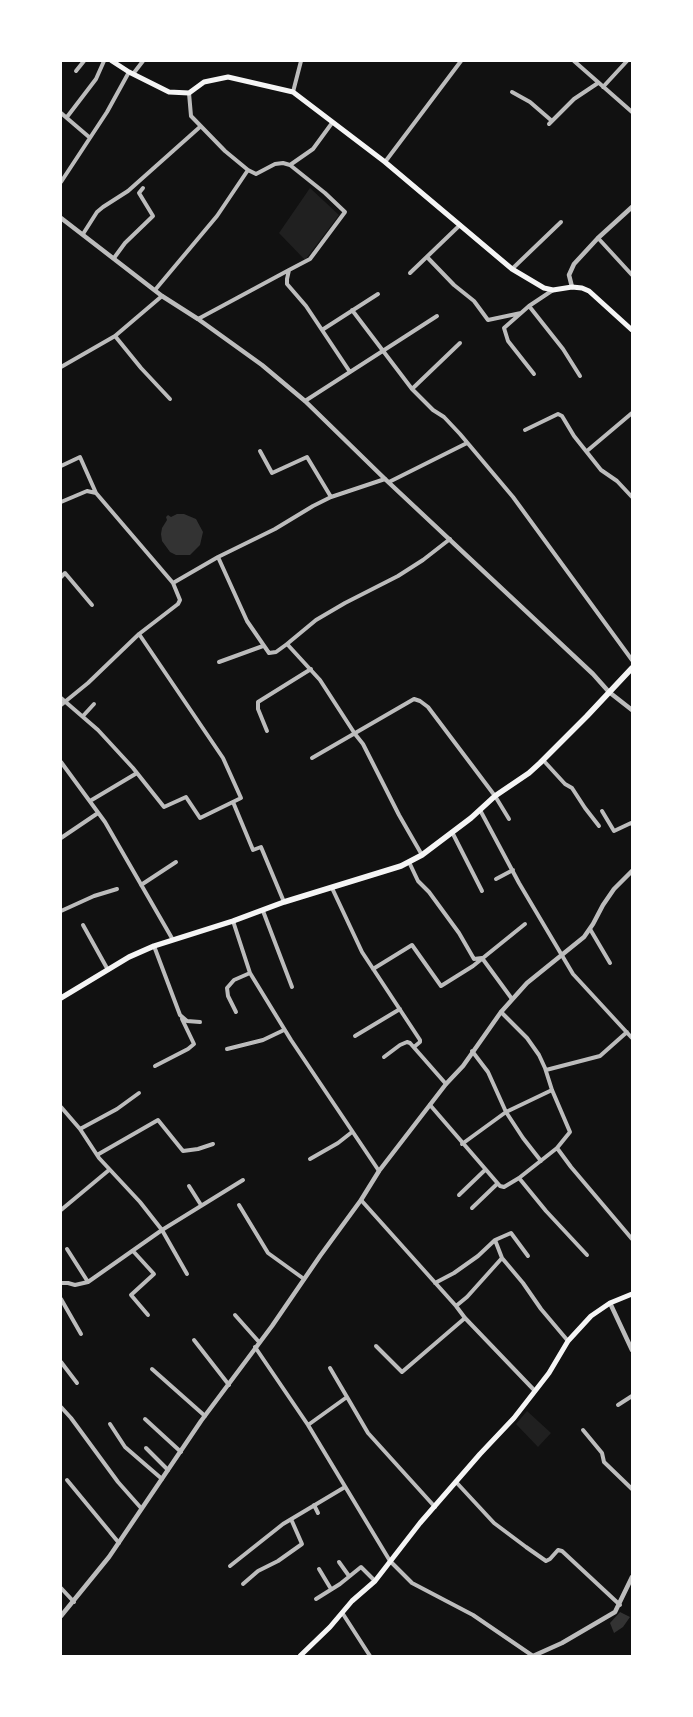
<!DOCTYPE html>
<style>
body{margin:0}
#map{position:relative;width:693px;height:1717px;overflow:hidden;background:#111;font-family:Inter,sans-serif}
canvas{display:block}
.frame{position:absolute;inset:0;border:62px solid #fff;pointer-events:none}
</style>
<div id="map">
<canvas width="693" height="1717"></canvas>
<div class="frame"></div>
</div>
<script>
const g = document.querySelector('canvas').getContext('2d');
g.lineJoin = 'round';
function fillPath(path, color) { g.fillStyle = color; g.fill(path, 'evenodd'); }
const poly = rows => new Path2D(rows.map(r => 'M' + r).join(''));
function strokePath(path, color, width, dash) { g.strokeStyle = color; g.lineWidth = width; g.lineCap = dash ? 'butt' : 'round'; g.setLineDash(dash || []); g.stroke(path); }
fillPath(poly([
 [310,188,339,215,305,260,279,233],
 [527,1411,551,1433,538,1447,516,1424]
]), '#202020');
fillPath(poly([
 [177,514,184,514,196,519,203,532,200,545,190,555,176,555,170,552,162,541,161,534,162,528,167,520,166,517,168,515,171,517],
 [620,1612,630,1617,623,1627,614,1633,610,1623]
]), '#333');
strokePath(poly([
 [574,61,632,112],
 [76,71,84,61],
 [133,74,143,61],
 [603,87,627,61],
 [293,92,301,61],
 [512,92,530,102,552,121],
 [189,93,191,116,225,151,248,170,256,174,275,164,283,163,290,165],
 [61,113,89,137],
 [67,117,96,79,104,61],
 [332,123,313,149,290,165,325,193,345,212,310,259,289,270,287,279,287,284,306,306,350,372],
 [549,124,574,99,598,83],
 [385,162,461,61],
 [61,182,107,112,129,72],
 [83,234,97,212,103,207,128,191,201,126],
 [598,238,632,275],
 [427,257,454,285,474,301,488,320,521,313],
 [114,258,125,243,153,216,139,193,143,188],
 [512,269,561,222],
 [410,273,460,225],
 [155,290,217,216,248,170],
 [529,306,563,349,580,376],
 [352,310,412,389,433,410,444,417,460,434,513,497,632,660],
 [198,319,289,270],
 [322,330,378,294],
 [115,336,141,368,170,399],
 [61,367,115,336,162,296],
 [534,374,508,341,504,328,529,306,553,290],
 [412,389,460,343],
 [305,401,437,316],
 [525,430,558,414,562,416,574,436,601,470,617,481,632,497],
 [260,451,272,473,307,457,331,497],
 [587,451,632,413],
 [61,466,80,457,96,493],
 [389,482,467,443],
 [61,502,87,491,96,493,173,583,218,557,275,529,313,506,331,497,385,479],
 [218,557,247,621,269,653,276,652,287,644,320,680,355,734,363,744,399,815,422,855],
 [61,577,65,573,92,605],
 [287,644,316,620,345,603,398,576,423,560,450,539],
 [219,662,263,646],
 [61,698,98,730,133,768,164,807,186,797,200,818,241,798,223,758,139,634],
 [61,705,88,683,139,634,178,604,180,600,173,583],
 [83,716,94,704],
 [267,731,258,709,258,702,311,669],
 [312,758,414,699,420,701,428,707,495,796,509,819],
 [543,760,565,784,572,788,585,808,599,826],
 [61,762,105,822,173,940],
 [90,801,137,773],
 [233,802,253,850,261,847,284,902],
 [480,810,519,883,573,974,632,1038],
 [602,811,614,831,631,823,632,824],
 [452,832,482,891],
 [61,838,98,813],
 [409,862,418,881,429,892,459,933,474,959,482,958,512,999],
 [496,879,513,870],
 [141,885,176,862],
 [332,888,362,952,420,1040,420,1042,414,1047],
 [61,911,94,896,117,889],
 [263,911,292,987],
 [233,921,250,973,291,1040,379,1171],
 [83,925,108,970],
 [590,929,610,963],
 [154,946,180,1015,187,1021,200,1022],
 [373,969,412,945,441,986,473,966,525,924],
 [236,1012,228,996,227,988,234,980,250,973],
 [355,1036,400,1009],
 [227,1049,263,1040,284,1030],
 [472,1051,488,1072,506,1112,523,1138,541,1161],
 [384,1057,400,1045,407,1042,410,1043,446,1084],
 [155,1066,188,1049,194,1044,182,1019],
 [546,1070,600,1056,627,1032],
 [430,1105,500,1186,504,1187,519,1178,557,1148,570,1132,552,1090,545,1068,539,1055,527,1038,501,1012],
 [61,1107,80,1129,99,1158,140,1202,162,1230,88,1282,75,1285,68,1283,61,1283],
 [80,1129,117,1109,139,1093],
 [462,1144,506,1112,552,1090],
 [557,1148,571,1167,632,1239],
 [97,1155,158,1120,183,1151,198,1149,213,1144],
 [310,1159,338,1143,352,1132],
 [519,1178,546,1211,587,1255],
 [189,1186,201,1205],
 [459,1195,485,1170],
 [361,1200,456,1306,465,1318,535,1391],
 [239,1205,268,1253,304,1279],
 [472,1208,497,1184],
 [61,1210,109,1170],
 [495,1240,502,1258],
 [67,1249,88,1282],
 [133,1251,154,1274,131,1295,148,1315],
 [187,1274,162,1230,243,1180],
 [435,1283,454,1273,478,1256,495,1240,511,1233,528,1256],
 [61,1299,81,1334],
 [456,1306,467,1297,502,1258,523,1283,541,1309,568,1341],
 [235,1315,259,1342],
 [194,1340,229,1385],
 [376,1346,402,1372,465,1318],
 [255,1347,308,1425,390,1561,412,1583,473,1615,533,1656],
 [61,1362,77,1383],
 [330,1368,347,1397],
 [152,1369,205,1416],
 [618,1405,632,1396],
 [61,1407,71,1418,118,1482,141,1508],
 [145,1419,181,1452],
 [110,1424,125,1447,162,1479],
 [308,1425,347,1397,368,1433,435,1507],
 [583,1430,602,1453,604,1462,632,1489],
 [146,1448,168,1470],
 [67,1480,119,1543],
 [456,1482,494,1523,526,1547,546,1561,550,1559,558,1550,562,1551,620,1605],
 [314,1505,318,1513],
 [339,1562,349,1576],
 [230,1566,283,1524,345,1487],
 [319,1569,331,1589],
 [243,1584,258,1571,278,1561,302,1544,291,1519],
 [61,1588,74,1602],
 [316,1599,340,1584,361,1567,375,1581],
 [343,1614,370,1656]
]), '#bcbcbc', 4);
strokePath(poly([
 [61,218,162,296,198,319,262,365,305,401,385,479,593,674,609,692,632,710],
 [572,287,569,275,574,264,598,238,632,207],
 [610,1303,632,1350],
 [61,1616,109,1557,201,1421,272,1326,320,1256,361,1200,379,1171,446,1084,463,1066,501,1012,527,983,584,937,593,924,603,905,614,889,632,871],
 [533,1656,562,1643,615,1612,632,1577]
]), '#bcbcbc', 4.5);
strokePath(poly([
 [112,61,129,72,169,92,189,93,204,82,228,77,293,92,385,162,512,269,544,288,553,290,572,287,582,288,589,291,632,330],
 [300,1656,330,1627,352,1601,375,1581,420,1523,480,1454,514,1418,549,1373,568,1341,591,1316,610,1303,632,1294]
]), '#f5f5f5', 5);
strokePath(poly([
 [61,998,129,957,154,946,233,921,284,902,401,866,422,855,471,818,495,796,529,773,540,763,587,716,632,668]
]), '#f5f5f5', 5.5);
</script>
